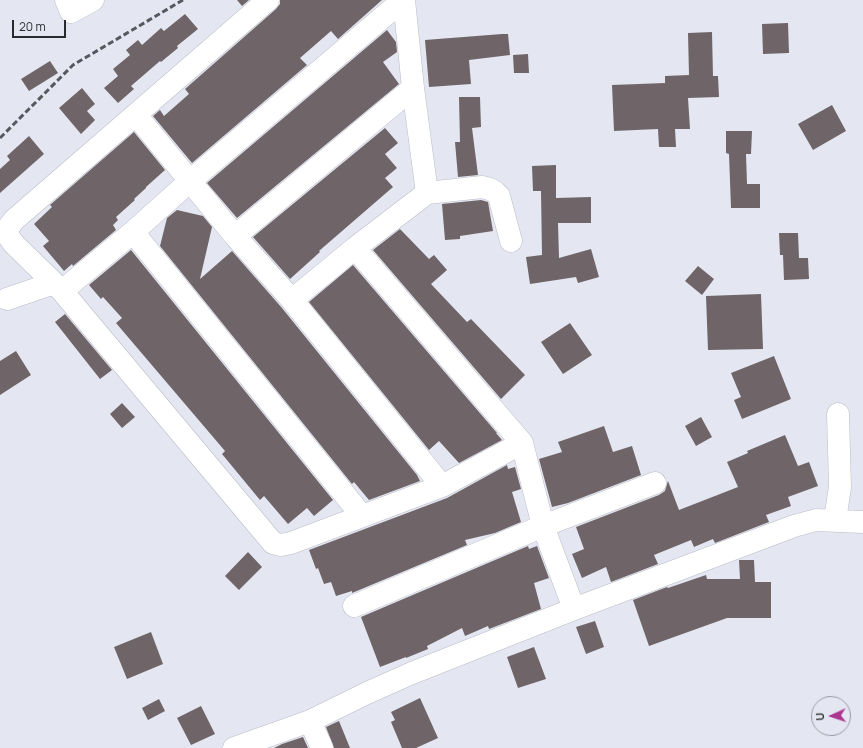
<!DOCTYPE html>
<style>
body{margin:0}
#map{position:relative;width:863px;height:748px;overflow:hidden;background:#e4e7f1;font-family:Manrope,sans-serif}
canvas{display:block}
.north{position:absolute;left:811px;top:696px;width:40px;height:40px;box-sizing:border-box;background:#e4e7f1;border:1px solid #999ba3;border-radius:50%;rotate:267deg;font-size:11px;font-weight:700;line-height:16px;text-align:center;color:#292a2e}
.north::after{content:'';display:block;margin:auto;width:14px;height:18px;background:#ac3790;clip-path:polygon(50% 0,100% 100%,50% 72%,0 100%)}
.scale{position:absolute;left:12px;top:20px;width:54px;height:18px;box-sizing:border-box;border:2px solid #292a2e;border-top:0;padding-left:5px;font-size:12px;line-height:14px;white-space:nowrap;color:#292a2e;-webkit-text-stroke:3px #e4e7f1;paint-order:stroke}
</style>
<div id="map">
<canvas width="863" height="748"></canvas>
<div class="north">U</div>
<div class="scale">20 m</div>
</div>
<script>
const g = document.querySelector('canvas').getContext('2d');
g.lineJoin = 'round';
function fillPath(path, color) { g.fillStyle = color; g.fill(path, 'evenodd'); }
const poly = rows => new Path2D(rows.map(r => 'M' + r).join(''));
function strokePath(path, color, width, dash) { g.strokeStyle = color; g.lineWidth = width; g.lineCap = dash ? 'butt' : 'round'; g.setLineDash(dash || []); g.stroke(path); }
fillPath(poly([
 [237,0,249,0,242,6],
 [280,0,382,0,338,39,331,31,300,58,307,65,192,163,153,116,160,110,164,116,189,94,185,89,276,9,280,4],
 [185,14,198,29,177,46,178,48,161,62,160,61,131,86,134,89,118,103,104,88,118,76,113,69,130,55,126,50,138,40,142,45,161,28,164,31],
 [788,23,789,53,763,54,762,24],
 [387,30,396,42,397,52,383,62,399,84,237,218,207,183],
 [712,32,713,76,718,76,719,97,688,98,690,129,675,129,676,147,659,147,658,129,614,131,612,85,665,83,665,76,689,75,688,33],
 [502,34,508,34,510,55,469,60,471,84,429,87,425,40],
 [528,54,529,73,514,73,513,55],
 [50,61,58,73,29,91,21,79],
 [82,88,95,104,87,111,95,120,81,134,59,108],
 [459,97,480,97,481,127,472,128,478,175,458,177,455,142,460,142],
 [832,105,846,131,813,150,798,124],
 [385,128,398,143,385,154,397,168,385,178,393,187,319,251,320,252,290,279,253,237],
 [726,131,752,131,751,154,746,154,747,184,760,184,760,208,731,208,729,154,726,153],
 [134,132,165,170,146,187,146,188,134,199,135,200,116,217,118,220,113,225,116,230,73,266,72,264,64,271,43,246,49,241,34,224,52,207,50,205],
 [29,136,44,154,0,193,0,169,10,160,7,156],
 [556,165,556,198,591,197,591,223,558,223,559,258,591,249,599,277,578,283,576,277,530,284,526,257,542,255,541,191,533,191,532,166],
 [481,200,488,202,493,231,460,236,460,239,445,240,442,204],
 [177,210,203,216,212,227,200,279,232,251,282,308,417,475,420,481,369,500,354,482,352,484,160,246,167,218],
 [400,229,429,259,434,255,447,270,431,284,467,322,471,319,525,375,501,399,373,250],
 [779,233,798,233,799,258,808,258,809,279,784,280,783,255,780,255],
 [131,250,333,500,314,516,307,508,288,524,264,496,260,500,222,454,225,451,116,323,122,318,103,297,101,299,89,285],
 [353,265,497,433,496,433,502,440,459,463,439,441,429,450,309,302],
 [698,266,714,279,702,295,685,281],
 [761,294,763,349,708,350,706,296],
 [65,314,112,370,100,379,55,322],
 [570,323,592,355,563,374,541,342],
 [16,351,31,375,0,395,0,361],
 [774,356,791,399,742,419,734,400,741,397,731,373],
 [122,403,135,417,122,428,110,414],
 [701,417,712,437,696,446,685,426],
 [604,426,613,452,632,446,641,475,568,503,552,507,539,459,562,452,558,442],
 [785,435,798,466,809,462,818,486,788,497,791,506,766,515,769,522,715,543,713,539,694,547,691,540,654,555,658,564,611,582,606,567,582,578,572,554,584,549,576,527,659,495,665,491,668,481,679,510,738,487,727,462,748,453,747,451],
 [507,465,508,469,515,467,521,489,512,492,521,522,495,533,465,540,467,545,352,593,352,591,336,596,331,582,324,584,318,568,316,569,309,550,447,498],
 [528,546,529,549,537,546,549,578,534,583,541,609,489,629,488,626,465,636,462,628,427,646,428,649,406,658,406,657,380,667,361,617],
 [248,552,262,567,239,590,225,576],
 [739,560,754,560,755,582,771,582,771,618,727,618,649,646,633,600,667,587,668,588,706,575,707,579,740,579],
 [595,621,604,647,586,654,576,627],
 [151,632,163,664,127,679,114,647],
 [534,647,546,679,518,688,507,657],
 [420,698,438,738,416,748,402,748,391,722,395,720,391,712],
 [159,699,165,711,148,720,142,708],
 [201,706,215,734,191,745,177,718],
 [339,721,350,748,334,748,326,727],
 [303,737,308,748,274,748,282,744]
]), '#6f6467');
const minor = poly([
 [66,0,71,12,93,0],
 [268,0,14,220,8,228,7,232,9,237,13,243,62,291,273,543,281,545,291,543,442,486,522,443],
 [404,0,413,88,427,193],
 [136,115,235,236,292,300,442,486],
 [133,232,362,516],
 [235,236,413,88],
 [355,248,522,443,543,526,574,609],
 [62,291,133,232,190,181,403,0],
 [7,299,51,284,55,285],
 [292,300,355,248,427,193,482,187,490,189,495,192,499,196,511,241],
 [835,520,840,487,838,414],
 [354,606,543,526,655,483],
 [310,721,322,748],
 [234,748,310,721,367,693,412,673,574,609,794,526,816,520,863,522]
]);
strokePath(minor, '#b9bcc6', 23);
strokePath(minor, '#fff', 22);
strokePath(poly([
 [0,138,73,65,183,0]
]), '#57585e', 3, [6, 3]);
</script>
